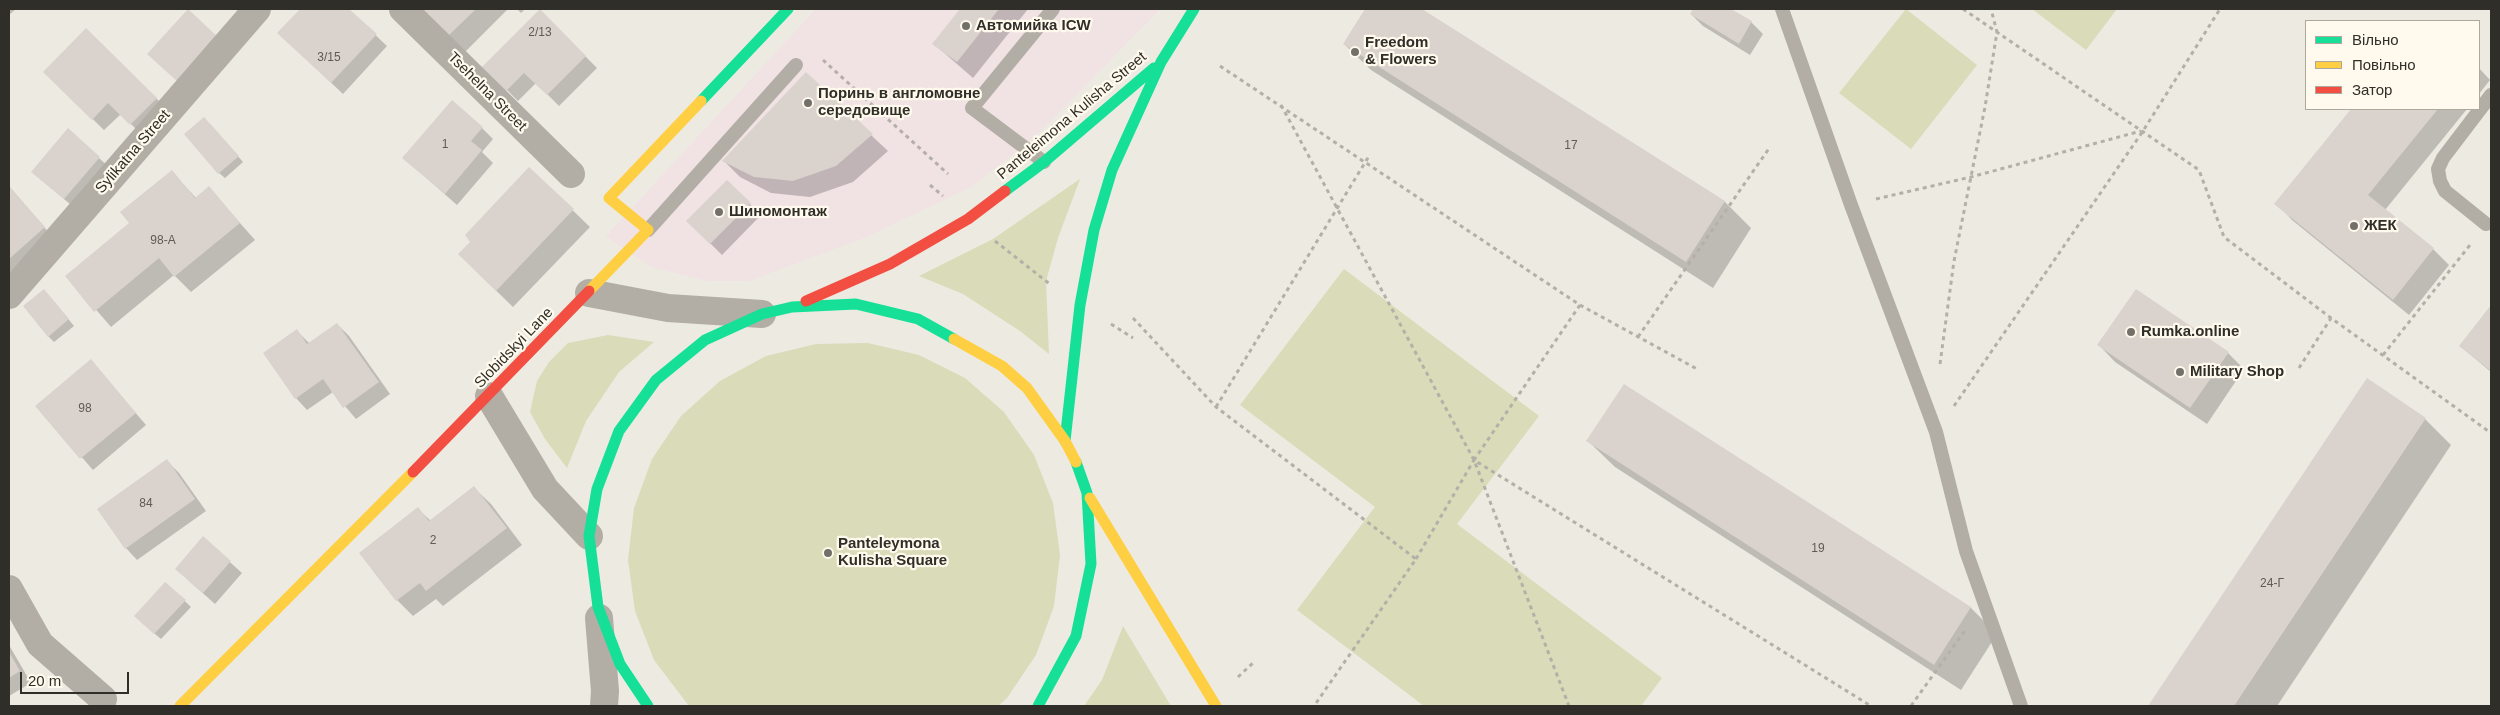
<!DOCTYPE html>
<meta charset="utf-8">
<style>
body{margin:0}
#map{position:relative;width:2500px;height:715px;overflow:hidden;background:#edeae2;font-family:Arial,sans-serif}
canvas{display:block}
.frame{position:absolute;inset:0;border:10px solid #302e28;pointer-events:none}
.legend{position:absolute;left:2305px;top:20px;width:175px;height:90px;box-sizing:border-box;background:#fffaed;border:1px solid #aca89e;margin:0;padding:6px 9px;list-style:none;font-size:15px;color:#302e28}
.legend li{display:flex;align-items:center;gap:10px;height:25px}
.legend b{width:25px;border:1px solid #aca89e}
.scale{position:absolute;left:20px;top:672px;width:109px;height:22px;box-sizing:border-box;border:2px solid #302e28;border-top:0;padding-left:6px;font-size:15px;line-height:18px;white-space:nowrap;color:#302e28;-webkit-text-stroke:4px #fffaed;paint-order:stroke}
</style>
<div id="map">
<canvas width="2500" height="715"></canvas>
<div class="frame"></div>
<ul class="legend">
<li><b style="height:6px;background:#16e098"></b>Вільно</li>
<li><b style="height:6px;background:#ffcf43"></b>Повільно</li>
<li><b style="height:6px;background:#f24e42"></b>Затор</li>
</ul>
<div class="scale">20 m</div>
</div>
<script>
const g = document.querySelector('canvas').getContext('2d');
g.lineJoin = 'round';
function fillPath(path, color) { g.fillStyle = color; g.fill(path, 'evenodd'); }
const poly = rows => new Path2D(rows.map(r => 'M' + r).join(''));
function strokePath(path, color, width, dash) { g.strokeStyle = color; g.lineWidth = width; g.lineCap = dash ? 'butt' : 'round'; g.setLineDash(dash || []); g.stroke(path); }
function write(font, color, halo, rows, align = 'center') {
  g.font = font + ' Arial,sans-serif'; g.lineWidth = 4.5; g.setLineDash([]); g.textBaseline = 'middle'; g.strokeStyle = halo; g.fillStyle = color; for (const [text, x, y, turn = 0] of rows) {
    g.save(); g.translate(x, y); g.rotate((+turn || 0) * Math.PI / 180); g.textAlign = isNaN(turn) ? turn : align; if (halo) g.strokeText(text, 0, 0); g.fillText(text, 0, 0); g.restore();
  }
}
fillPath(poly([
 [816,9,1160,9,1040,132,973,186,864,238,749,281,707,281,651,267,606,236]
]), '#f1e2e4');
fillPath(poly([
 [1906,9,1977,65,1911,149,1839,93],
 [2032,9,2117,9,2086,50],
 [1080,179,1058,238,1046,281,1049,354,1020,331,963,294,919,276,993,239],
 [1344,269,1539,416,1457,524,1662,678,1641,706,1424,706,1297,610,1375,507,1240,405],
 [608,335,654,342,619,372,586,421,567,468,545,439,530,412,537,381,549,362,568,343],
 [868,343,919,355,965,378,1004,412,1034,455,1053,503,1060,555,1054,606,1036,655,1007,698,998,706,689,706,654,660,635,611,628,560,634,508,652,459,681,416,720,381,766,356,816,344],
 [1123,626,1171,706,1084,706,1102,680]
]), '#dadbb8');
fillPath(poly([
 [9,9,16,9,9,15],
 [301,9,348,9,387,46,343,94,279,33],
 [420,9,508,9,464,53],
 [517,9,525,9,521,13],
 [961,9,1028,9,973,78,934,44],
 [1367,9,1420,9,1725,202,1751,228,1713,288,1371,70,1344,44],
 [1695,9,1729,9,1751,22,1763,34,1750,55,1703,26,1691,14],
 [540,11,597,68,559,106,536,83,518,101,484,67],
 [86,29,168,110,143,136,121,114,104,130,44,72],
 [2479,68,2490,80,2479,94],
 [806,74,888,151,853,182,810,197,771,193,740,177,724,161],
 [2353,109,2467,109,2385,210,2433,249,2449,265,2409,315,2292,220,2276,203],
 [210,124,243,162,225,178,219,173],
 [482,128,493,139,482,152,493,163,457,205,404,158],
 [99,158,111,169,77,210,32,172],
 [529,168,590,227,513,307,476,271,471,242],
 [172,172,196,198,209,188,255,240,191,292,174,275,111,327,67,276,131,224],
 [727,181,761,215,722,255,688,221],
 [9,186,55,240,9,280],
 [50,297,74,326,54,342,48,336],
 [2491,307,2491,372,2460,346],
 [337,324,349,336,390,394,356,419,333,392,307,410,296,398,297,331,310,344],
 [2099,345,2228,353,2244,369,2207,424,2115,362],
 [91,361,146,425,93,470,37,406],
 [2367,380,2425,419,2451,445,2277,706,2149,706],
 [1624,385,1971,608,1997,634,1961,690,1615,467,1588,441],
 [167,461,179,473,206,511,137,560,126,548],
 [474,488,491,504,522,545,443,606,436,599,413,616,397,600,418,509,431,521],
 [203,538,242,573,215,604,188,580],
 [166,583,191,607,161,639,141,622],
 [9,645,31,683,9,696]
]), '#0003');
fillPath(poly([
 [188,9,220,39,179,83,147,54],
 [300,9,349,9,377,34,331,83,277,33],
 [418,9,476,9,447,37],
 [540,9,586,56,547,95,524,73,506,91,482,67],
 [960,9,999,9,957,62,932,44],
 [1365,9,1422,9,1725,201,1686,262,1343,44],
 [1693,9,1731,9,1752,21,1739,44,1690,14],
 [86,28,157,98,130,125,108,103,92,120,43,72],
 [806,72,873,134,836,166,793,181,754,177,722,161],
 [452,100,483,127,471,141,482,150,445,194,402,158],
 [2351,109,2438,109,2368,195,2434,248,2393,300,2274,204],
 [204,117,239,156,218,174,184,134],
 [68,128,100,157,64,199,31,172],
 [529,167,574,209,496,291,458,254,470,242,465,235],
 [172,170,195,198,209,186,240,223,174,277,159,258,94,312,65,276,129,223,120,212],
 [727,180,751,203,710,244,686,221],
 [9,186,45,227,9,259],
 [44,289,69,319,48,337,23,306],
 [2136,289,2229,352,2190,408,2097,345],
 [2491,305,2491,371,2459,346],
 [337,323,379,382,343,408,323,379,295,399,263,353,297,329,307,344],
 [91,359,136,413,80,459,35,406],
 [2367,378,2426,418,2234,706,2148,706],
 [1624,384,1971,607,1934,665,1586,441],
 [167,459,195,499,125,549,97,509],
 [474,486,507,528,426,591,420,583,396,601,359,553,418,507,429,521],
 [203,536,231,561,203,593,175,569],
 [165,582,186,600,154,634,134,616],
 [9,652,20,671,9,678]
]), '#dad2cc');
strokePath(poly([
 [1963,9,2199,170,2224,237,2331,318,2491,433],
 [823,60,948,174],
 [1220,66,1580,305,1697,369],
 [1281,105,1474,460,1569,706],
 [930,185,943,196],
 [1876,199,1971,177,2141,131],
 [995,241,1051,285],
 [1580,305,1474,460,1871,706],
 [1133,318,1216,407,1416,559,1314,706],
 [1111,324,1133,338],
 [1638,337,1770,147],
 [2383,355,2470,245],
 [1940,364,1954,261,1985,107,1997,32,1991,9],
 [2299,368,2331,318],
 [1954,406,2143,131,2220,9],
 [1216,407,1369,156],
 [1416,559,1474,460],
 [1238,677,1255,661],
 [1911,706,1966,629]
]), '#b4b0a7', 3, [4, 4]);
strokePath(poly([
 [1782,9,1851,205,1936,432,1966,551,2021,706],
 [1044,162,972,108,1053,9],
 [2486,224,2445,191,2440,181,2438,169,2443,158,2491,95],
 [648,230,796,65]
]), '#b3aea5', 14);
strokePath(poly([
 [403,9,571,174],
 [589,293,668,308,762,314],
 [9,295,257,9],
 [489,396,545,489,589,536],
 [9,589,40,644,103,699],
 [599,618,605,691,604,706]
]), '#b3aea5', 28);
strokePath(poly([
 [701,101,788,9],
 [1005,191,1044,162,1154,68],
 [1065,441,1080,305,1094,230,1112,170,1161,62,1194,9],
 [648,706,620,664,598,607,589,536,597,489,619,431,656,380,705,340,762,314,792,307,856,304,918,319,954,339],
 [1038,706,1076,636,1091,564,1087,493,1076,462]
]), '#16e098', 11);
strokePath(poly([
 [589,291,648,230,609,198,701,101],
 [954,339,1002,366,1027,388,1065,441,1076,462],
 [1090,498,1216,706],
 [180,706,413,472]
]), '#ffcf43', 11);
strokePath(poly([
 [806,301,890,264,968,219,1005,191],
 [413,472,589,291]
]), '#f24e42', 11);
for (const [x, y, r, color] of [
 [966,26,5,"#727069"],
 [1355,52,5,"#727069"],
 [808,103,5,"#727069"],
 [719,212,5,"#727069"],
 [2354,226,5,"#727069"],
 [2131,332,5,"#727069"],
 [2180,372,5,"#727069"],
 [828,553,5,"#727069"]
]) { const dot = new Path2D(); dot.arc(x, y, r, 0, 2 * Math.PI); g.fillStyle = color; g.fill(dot); strokePath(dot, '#fffaed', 2); }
write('12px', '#5e5a54', null, [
 ["2/13",540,33],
 ["3/15",329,58],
 ["1",445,145],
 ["17",1571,146],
 ["98-А",163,241],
 ["98",85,409],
 ["84",146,504],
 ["2",433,541],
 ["19",1818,549],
 ["24-Г",2272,584]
]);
write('bold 15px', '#302e28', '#fffaed', [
 ["Автомийка ICW",976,26],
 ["Freedom",1365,43],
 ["& Flowers",1365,60],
 ["Поринь в англомовне",818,94],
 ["середовище",818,111],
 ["Шиномонтаж",729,212],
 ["ЖЕК",2364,226],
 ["Rumka.online",2141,332],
 ["Military Shop",2190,372],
 ["Panteleymona",838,544],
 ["Kulisha Square",838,561]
], 'left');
write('15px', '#302e28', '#fffaed', [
 ["Tsehelna Street",487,92,45],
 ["Panteleimona Kulisha Street",1072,116,-40],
 ["Sylikatna Street",133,152,-49],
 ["Slobidskyi Lane",514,348,-46]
]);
</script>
